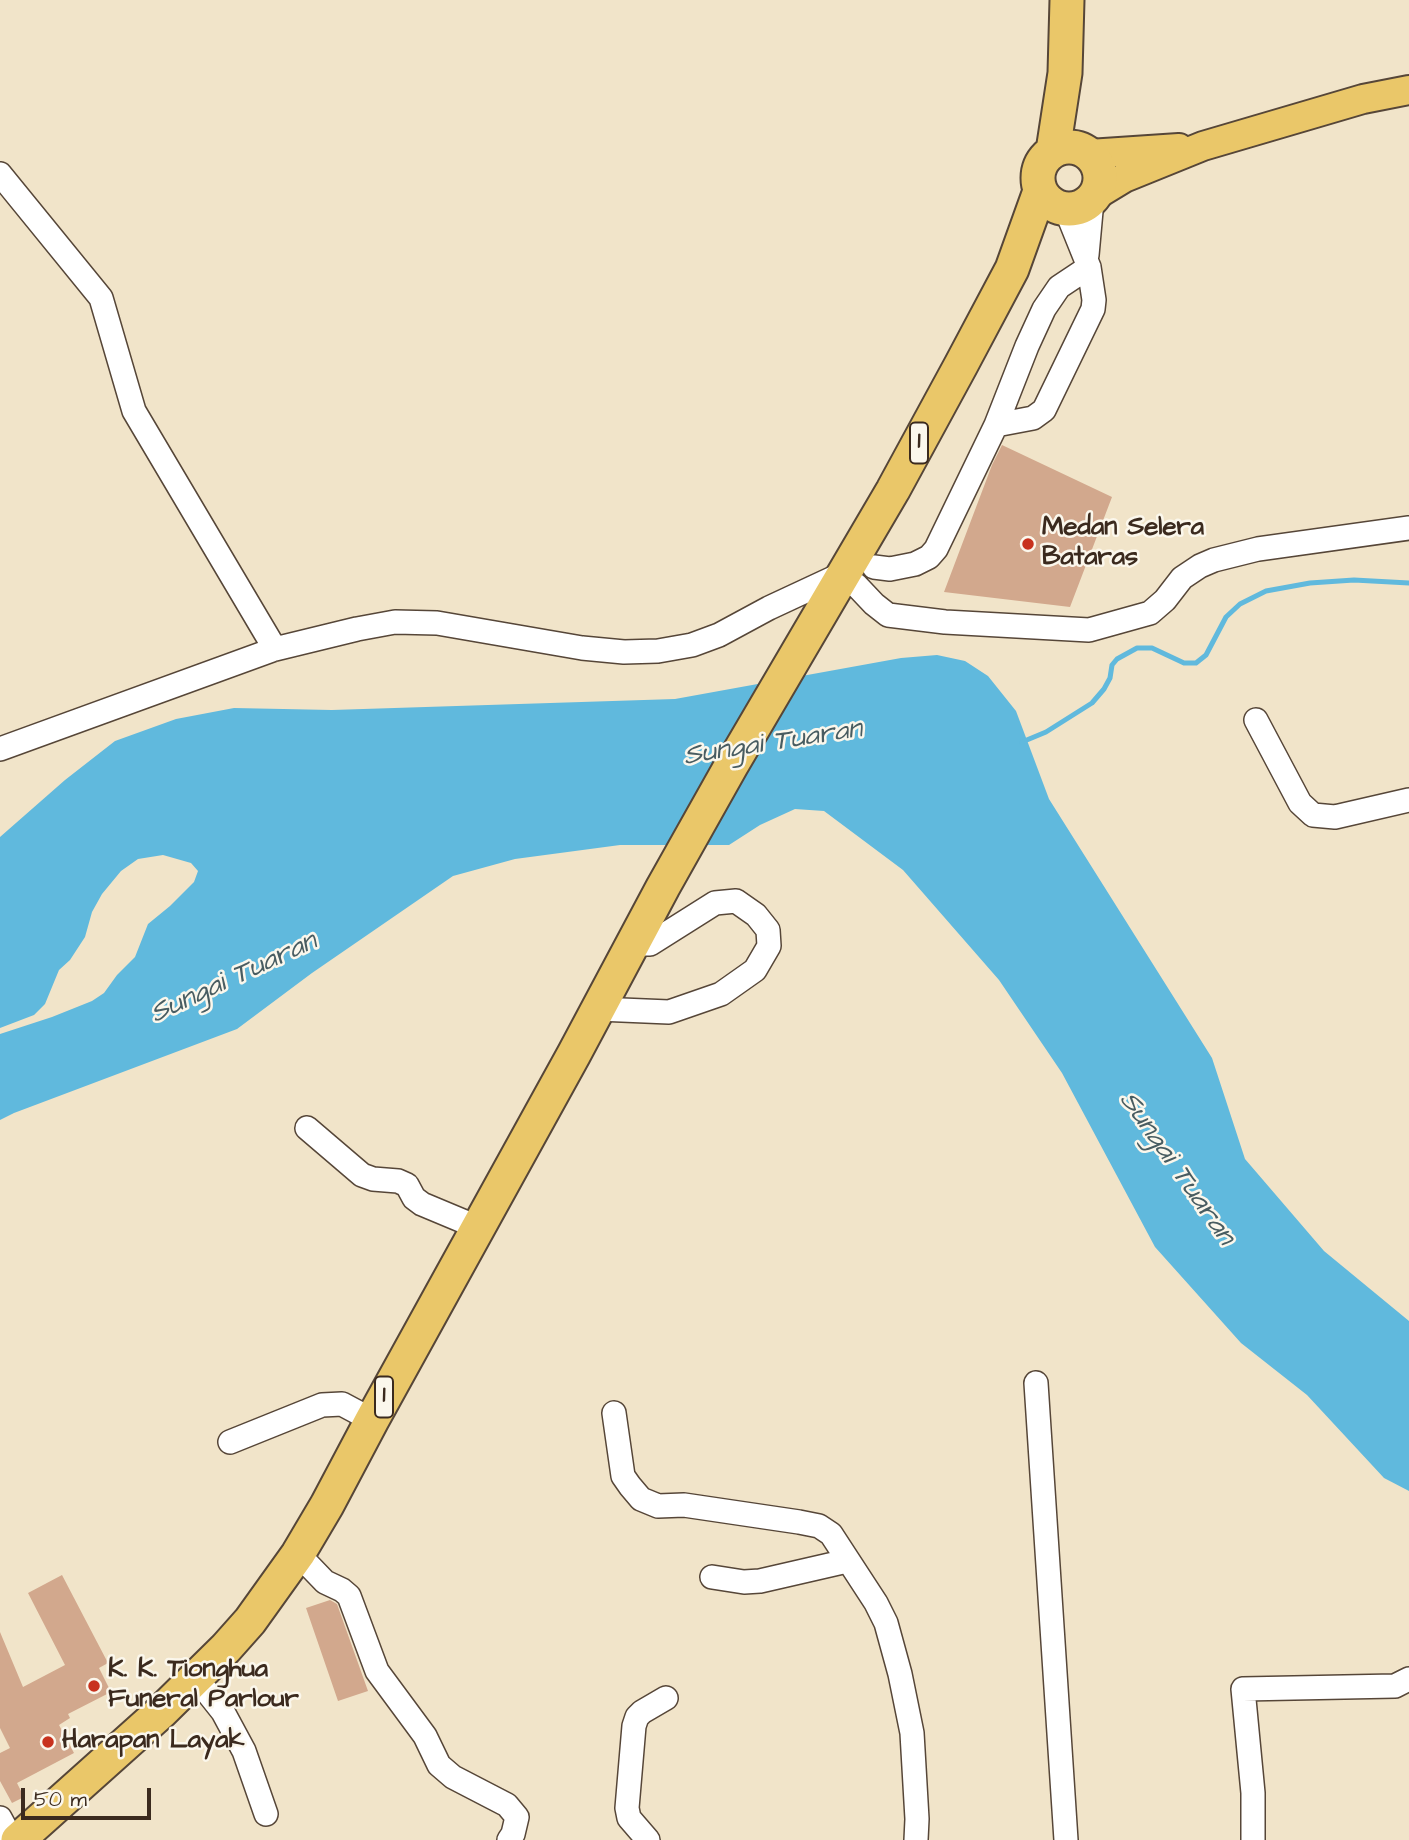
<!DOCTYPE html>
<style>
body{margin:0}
#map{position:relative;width:1409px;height:1840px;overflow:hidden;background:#f1e4c9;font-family:"Architects Daughter",sans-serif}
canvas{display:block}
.scale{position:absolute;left:21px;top:1788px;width:130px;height:32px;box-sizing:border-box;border:4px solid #3b2a1e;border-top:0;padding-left:9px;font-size:21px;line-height:24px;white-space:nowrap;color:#3b2a1e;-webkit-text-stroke:5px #fbf7ec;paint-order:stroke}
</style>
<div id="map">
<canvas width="1409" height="1840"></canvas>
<div class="scale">50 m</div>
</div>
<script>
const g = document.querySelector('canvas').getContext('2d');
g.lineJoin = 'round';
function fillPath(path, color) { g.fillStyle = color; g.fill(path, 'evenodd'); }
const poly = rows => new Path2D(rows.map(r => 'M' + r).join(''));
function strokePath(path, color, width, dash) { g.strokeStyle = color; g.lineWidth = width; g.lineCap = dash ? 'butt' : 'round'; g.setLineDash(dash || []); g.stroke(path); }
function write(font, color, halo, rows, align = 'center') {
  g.font = font + ' "Architects Daughter",sans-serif'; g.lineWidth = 5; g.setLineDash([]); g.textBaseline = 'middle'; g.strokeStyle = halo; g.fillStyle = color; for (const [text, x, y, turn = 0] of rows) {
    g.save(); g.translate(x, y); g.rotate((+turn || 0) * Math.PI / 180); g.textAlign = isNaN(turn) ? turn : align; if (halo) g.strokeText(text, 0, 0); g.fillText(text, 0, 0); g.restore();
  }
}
fillPath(poly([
 [937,655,965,661,988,676,1016,711,1049,799,1212,1058,1245,1159,1324,1251,1409,1321,1409,1491,1384,1478,1307,1395,1241,1343,1155,1247,1062,1073,999,980,903,870,824,811,795,809,760,825,729,845,620,845,515,859,453,876,312,973,237,1029,14,1113,0,1120,0,1034,52,1017,92,1001,104,993,117,975,135,957,148,924,170,906,194,882,198,871,191,863,163,855,138,859,121,871,102,894,92,912,85,937,70,960,59,970,45,1004,34,1015,0,1028,0,837,65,780,115,741,176,719,234,708,332,710,675,699,901,658]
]), '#60b9dd');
strokePath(poly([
 [1022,742,1046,732,1092,703,1104,689,1110,678,1112,665,1117,659,1137,648,1152,648,1184,663,1196,663,1206,655,1226,617,1240,604,1266,591,1310,583,1354,580,1409,583]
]), '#60b9dd', 5);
fillPath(poly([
 [1002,445,1112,497,1070,607,944,592,992,465],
 [62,1575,108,1663,99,1668,111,1692,68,1714,70,1718,59,1725,74,1753,17,1783,24,1797,12,1803,0,1781,0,1753,10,1748,0,1728,0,1632,23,1687,65,1665,28,1593],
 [330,1600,337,1604,368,1691,338,1701,306,1608]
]), '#d2a88d');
const minor = poly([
 [0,174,101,298,134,411,275,649],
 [1087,255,1092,200],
 [996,425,1033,418,1044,410,1093,309,1094,300,1089,267,1066,210],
 [874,567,890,569,915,564,929,557,936,549,996,425,1027,346,1044,309,1059,287,1089,267],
 [1256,720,1300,803,1313,815,1335,817,1409,800],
 [0,749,275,649,357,629,395,622,437,623,582,648,624,652,658,651,692,645,719,635,769,608,842,574,856,585,874,604,888,615,945,622,1089,630,1150,613,1165,600,1182,578,1200,566,1214,560,1258,549,1409,528],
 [598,1009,669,1012,721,994,755,970,769,946,768,930,756,915,736,901,715,903,650,944,644,944,635,938],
 [307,1128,362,1175,373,1179,398,1181,407,1185,414,1198,422,1204,477,1227],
 [1036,1383,1066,1840],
 [614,1413,623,1476,630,1486,641,1499,658,1506,684,1505,799,1522,819,1526,831,1534,876,1603,886,1623,900,1674,912,1733,917,1819,916,1840],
 [230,1442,322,1405,342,1404,372,1420],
 [298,1554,325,1582,342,1590,349,1596,377,1671,425,1736,439,1765,453,1777,507,1805,517,1817,513,1834,509,1840],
 [712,1577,744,1582,760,1581,847,1561],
 [196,1678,223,1712,244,1751,266,1814],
 [0,1818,12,1840],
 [648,1840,629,1818,627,1808,634,1726,637,1717,642,1712,666,1698],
 [1253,1840,1253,1793,1243,1689,1395,1686,1409,1679]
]);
const major = poly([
 [1089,154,1179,148],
 [1096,195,1124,178,1203,146,1363,99,1409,90]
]);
const highway = poly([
 '1038 178a31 31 0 1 1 62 0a31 31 0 1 1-62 0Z',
 [1053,151,1065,73,1067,0],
 [18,1840,161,1712,226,1648,250,1621,298,1554,327,1505,372,1420,574,1054,663,887,731,766,893,490,961,365,1012,269,1040,191]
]);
strokePath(minor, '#564638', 26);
strokePath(major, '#564638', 32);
strokePath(highway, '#564638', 37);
strokePath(minor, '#fff', 23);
strokePath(major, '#eac769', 28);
strokePath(highway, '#eac769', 33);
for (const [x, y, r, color] of [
 [1028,544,7,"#c8321e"],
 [94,1686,7,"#c8321e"],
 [48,1742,7,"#c8321e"]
]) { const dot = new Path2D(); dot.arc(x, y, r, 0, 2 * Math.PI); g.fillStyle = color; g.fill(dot); strokePath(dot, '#fbf7ec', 2.5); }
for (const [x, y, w] of [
 [919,443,18],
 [384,1397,18]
]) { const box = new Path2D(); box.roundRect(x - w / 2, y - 20.5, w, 41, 5); g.fillStyle = '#fbf7ec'; g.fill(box); strokePath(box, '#3b2a1e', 2); }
write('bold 24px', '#3b2a1e', null, [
 ["1",919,443],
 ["1",384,1397]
]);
write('bold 26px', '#3b2a1e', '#fbf7ec', [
 ["Medan Selera",1042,529],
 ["Bataras",1042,559],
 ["K. K. Tionghua",108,1671],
 ["Funeral Parlour",108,1701],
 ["Harapan Layak",62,1742]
], 'left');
write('italic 28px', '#485c61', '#fbf7ec', [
 ["Sungai Tuaran",773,744,-9],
 ["Sungai Tuaran",234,979,-25],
 ["Sungai Tuaran",1176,1169,55]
]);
</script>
